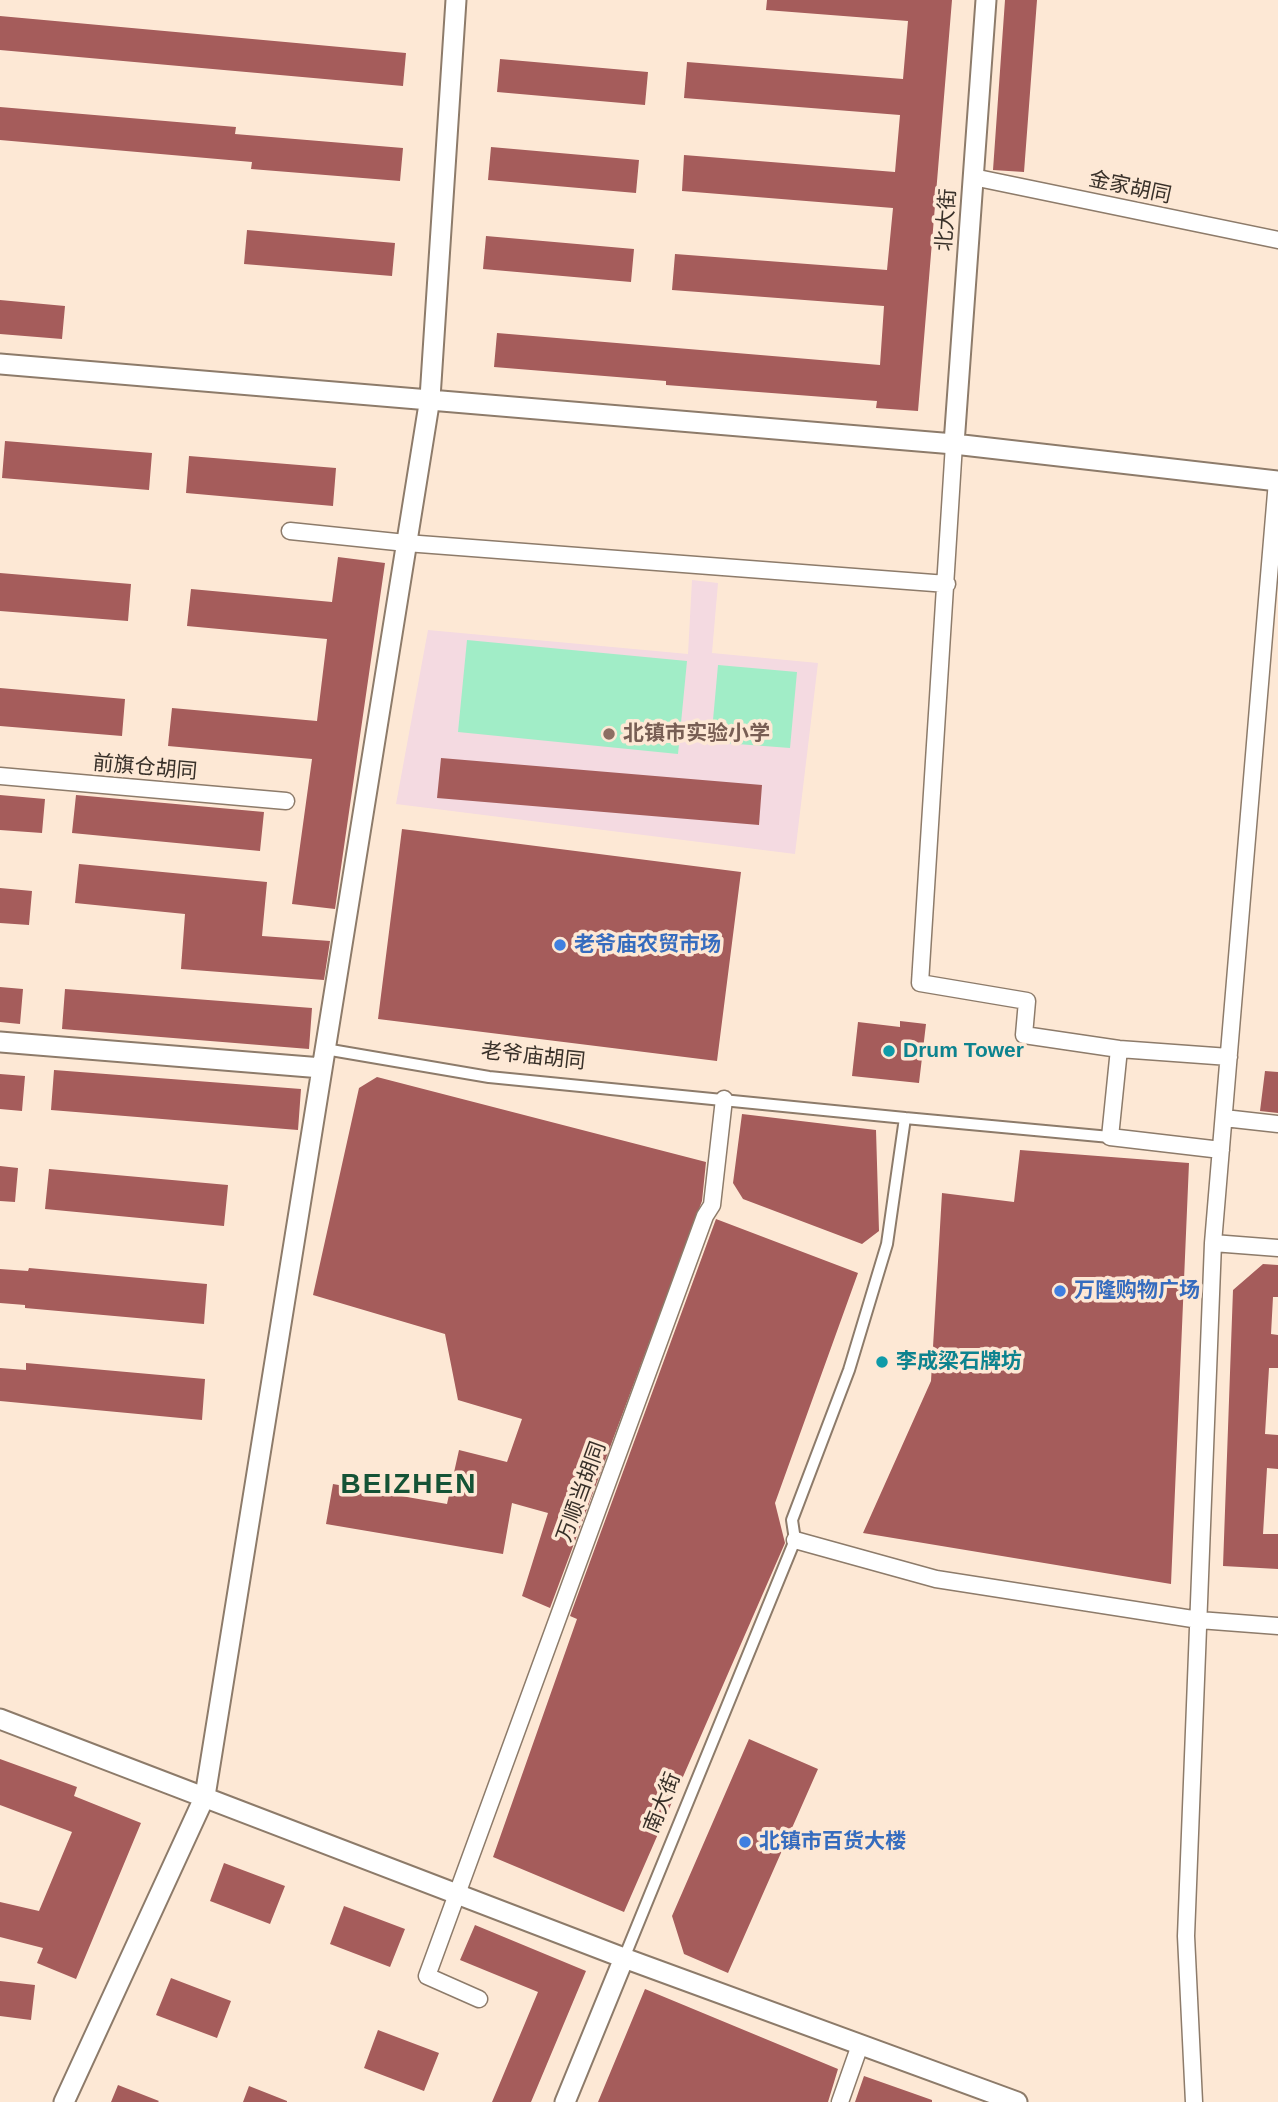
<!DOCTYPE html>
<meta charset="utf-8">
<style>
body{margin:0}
canvas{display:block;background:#fde8d5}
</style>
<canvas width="1278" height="2102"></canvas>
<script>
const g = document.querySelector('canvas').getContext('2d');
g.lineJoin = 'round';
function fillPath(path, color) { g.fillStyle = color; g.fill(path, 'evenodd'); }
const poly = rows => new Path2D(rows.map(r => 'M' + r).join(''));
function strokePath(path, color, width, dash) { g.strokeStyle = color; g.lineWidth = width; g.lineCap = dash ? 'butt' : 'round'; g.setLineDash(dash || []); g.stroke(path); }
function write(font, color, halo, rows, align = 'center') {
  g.font = font + ' Helvetica,"Noto Sans SC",sans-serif'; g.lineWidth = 7; g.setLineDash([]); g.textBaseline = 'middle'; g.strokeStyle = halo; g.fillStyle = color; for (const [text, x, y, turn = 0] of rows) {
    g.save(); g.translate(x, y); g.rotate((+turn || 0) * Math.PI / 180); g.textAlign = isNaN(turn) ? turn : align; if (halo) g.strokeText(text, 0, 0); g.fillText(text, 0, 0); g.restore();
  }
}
fillPath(poly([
 [692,580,718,583,712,653,818,663,795,854,396,804,428,630,688,654]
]), '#f4dae1');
fillPath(poly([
 [467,640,687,661,678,754,458,732],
 [718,665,797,672,790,748,711,742]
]), '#a1edc7');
fillPath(poly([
 [767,0,952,0,918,411,876,408,877,401,666,385,666,381,494,367,497,333,880,365,884,306,672,290,675,254,887,270,893,208,682,191,684,155,895,172,900,115,684,98,687,62,903,79,908,21,766,10],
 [1005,0,1037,0,1024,172,993,170],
 [0,16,406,53,403,86,0,50],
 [500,59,648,72,645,105,497,92],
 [0,107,236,127,235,134,403,148,400,181,251,169,252,162,0,140],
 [491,147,639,160,636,193,488,180],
 [247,230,395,243,392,276,244,264],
 [486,236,634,249,631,282,483,269],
 [0,300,65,306,62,339,0,334],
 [5,441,152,453,149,490,2,478],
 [189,456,336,468,333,506,186,493],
 [338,557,385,563,335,909,292,904,312,759,168,746,172,708,317,721,327,639,187,626,191,589,332,602],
 [0,573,131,584,128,621,0,611],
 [0,688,125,699,122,736,0,726],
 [441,758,762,785,759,825,437,798],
 [0,795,45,799,42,833,0,830],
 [76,795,264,812,260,851,72,833],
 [402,829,741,872,717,1061,378,1019],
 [79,864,267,882,262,936,330,941,324,980,181,969,185,914,75,903],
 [0,888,32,891,29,925,0,923],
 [0,987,23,989,20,1024,0,1022],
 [65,989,312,1008,309,1049,62,1029],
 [900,1021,926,1024,919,1083,852,1076,858,1022,900,1027],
 [54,1070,301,1089,298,1130,51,1110],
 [1265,1071,1278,1072,1278,1113,1260,1111],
 [0,1074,25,1076,22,1111,0,1109],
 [377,1077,706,1162,702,1201,550,1608,522,1596,548,1513,512,1503,503,1554,326,1524,333,1484,447,1504,459,1450,507,1462,522,1419,458,1400,445,1334,313,1295,359,1088],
 [742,1114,876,1130,879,1231,862,1244,743,1199,733,1183],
 [1020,1150,1189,1163,1171,1584,863,1533,931,1381,942,1193,1014,1202],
 [0,1166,18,1168,15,1202,0,1201],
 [49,1169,228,1185,224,1226,45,1209],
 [716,1219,858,1273,775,1503,785,1543,624,1912,493,1857,577,1619,570,1616],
 [1263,1264,1278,1265,1278,1297,1273,1297,1271,1334,1278,1335,1278,1368,1269,1368,1265,1434,1278,1435,1278,1469,1267,1468,1263,1534,1278,1534,1278,1569,1223,1566,1233,1290],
 [29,1268,207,1284,204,1324,25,1308,25,1305,0,1303,0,1269,28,1271],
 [26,1363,205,1379,202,1420,0,1401,0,1368,26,1370],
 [749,1739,818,1769,728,1973,684,1954,672,1916],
 [0,1759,77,1787,74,1796,141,1823,76,1979,37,1963,43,1948,0,1937,0,1902,39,1911,72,1832,0,1805],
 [224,1863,285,1886,270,1924,210,1901],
 [344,1906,405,1929,390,1967,330,1944],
 [475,1925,586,1971,531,2102,492,2102,538,1992,460,1960],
 [171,1978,231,2001,217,2038,156,2015],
 [0,1981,35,1985,31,2020,0,2016],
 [645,1989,838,2069,828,2102,598,2102],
 [378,2030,439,2053,424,2091,364,2068],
 [864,2076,932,2100,932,2102,855,2102],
 [118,2085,159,2101,158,2102,111,2102],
 [249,2086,287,2101,287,2102,243,2102]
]), '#a55c5b');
const pedestrian = poly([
 [325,1049,489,1077,905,1118],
 [624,1958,795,1540,792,1520,849,1370,887,1244,905,1118,1110,1137]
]);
const minor = poly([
 [973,177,1278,240],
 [954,444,920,983,1027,1001,1024,1035,1119,1049,1229,1057],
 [290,531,406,543,947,584],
 [0,776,286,801],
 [1119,1049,1110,1137,1221,1150],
 [1224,1118,1278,1124],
 [1213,1243,1278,1248],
 [795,1540,936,1579,1199,1620,1278,1626],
 [479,1999,427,1976,705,1216,712,1205,724,1099],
 [840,2102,860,2045],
 [1194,2102,1186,1936,1213,1243,1277,481]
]);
const tertiary = poly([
 [0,364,954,444,1278,481],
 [954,444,986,0],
 [0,1042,322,1068],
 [0,1719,624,1958,1017,2102],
 [64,2102,205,1796,430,398,456,0],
 [565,2102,624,1958]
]);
strokePath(pedestrian, '#8d7b6a', 14);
strokePath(minor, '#8d7b6a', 19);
strokePath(tertiary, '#8d7b6a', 23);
strokePath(pedestrian, '#fff', 10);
strokePath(minor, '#fff', 16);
strokePath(tertiary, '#fff', 19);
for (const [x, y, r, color] of [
 [609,734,7,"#8d6e63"],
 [560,945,7,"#3f7fe0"],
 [889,1051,7,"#0f9aa8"],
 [1060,1291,7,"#3f7fe0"],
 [882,1362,7,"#0f9aa8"],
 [745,1842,7,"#3f7fe0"]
]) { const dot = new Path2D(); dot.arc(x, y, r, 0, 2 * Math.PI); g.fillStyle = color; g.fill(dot); strokePath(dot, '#fde8d5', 2.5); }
write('21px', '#383029', '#fde8d5', [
 ["金家胡同",1130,188,12],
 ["北大街",947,220,-86],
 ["前旗仓胡同",145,768,5],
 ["老爷庙胡同",533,1057,6],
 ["万顺当胡同",582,1492,-70],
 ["南大街",663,1803,-68]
]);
write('bold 21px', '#785e54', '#fde8d5', [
 ["北镇市实验小学",623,734]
], 'left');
write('bold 21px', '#366cbe', '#fde8d5', [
 ["老爷庙农贸市场",574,945],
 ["万隆购物广场",1074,1291],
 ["北镇市百货大楼",759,1842]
], 'left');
write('bold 21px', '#0d838f', '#fde8d5', [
 ["Drum Tower",903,1051],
 ["李成梁石牌坊",896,1362]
], 'left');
g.letterSpacing = '2px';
write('bold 28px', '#155336', '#fde8d5', [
 ["BEIZHEN",409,1485]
]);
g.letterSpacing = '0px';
</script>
